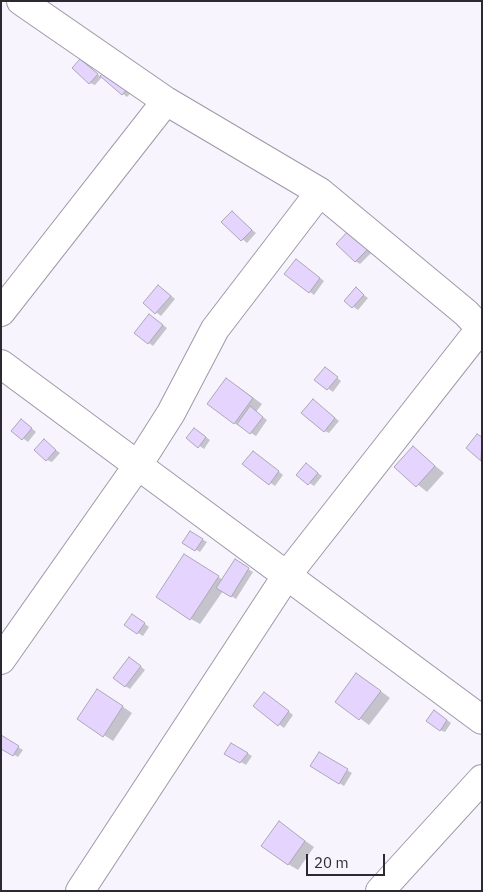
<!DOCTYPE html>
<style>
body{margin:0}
#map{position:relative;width:483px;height:892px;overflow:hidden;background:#f7f4fe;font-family:"IBM Plex Sans",sans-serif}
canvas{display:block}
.frame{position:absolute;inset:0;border:2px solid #2c2a30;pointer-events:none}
.scale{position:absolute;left:306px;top:854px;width:79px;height:22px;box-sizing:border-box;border:2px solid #2c2a30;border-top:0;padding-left:6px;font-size:15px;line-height:18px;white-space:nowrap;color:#2c2a30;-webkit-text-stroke:4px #f7f4fe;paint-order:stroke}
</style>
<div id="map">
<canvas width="483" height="892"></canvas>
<div class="frame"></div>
<div class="scale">20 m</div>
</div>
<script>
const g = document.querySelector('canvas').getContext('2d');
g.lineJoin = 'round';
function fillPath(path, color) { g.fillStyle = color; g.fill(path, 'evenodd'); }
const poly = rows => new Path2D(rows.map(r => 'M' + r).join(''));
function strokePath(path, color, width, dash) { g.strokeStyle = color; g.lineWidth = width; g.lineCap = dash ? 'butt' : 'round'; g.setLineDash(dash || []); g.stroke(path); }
fillPath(poly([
 [81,60,101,77,112,65,137,86,127,97,102,77,95,85,90,83],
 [232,213,256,233,247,243,223,222],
 [351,230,374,250,360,264,355,261],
 [301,263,324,281,314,295,286,274],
 [163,289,175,299,161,316,145,303],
 [356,289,368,298,358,310,345,301],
 [154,318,167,328,153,346,149,343],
 [330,372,341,381,333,392,316,380],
 [236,385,262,404,256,412,267,420,256,436,234,423],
 [313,400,339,421,329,433,325,431],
 [26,423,36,432,28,442,13,431],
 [195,429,210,440,204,449,188,438],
 [44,441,60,453,52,462,47,460],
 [413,448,444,473,427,492,396,467],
 [258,455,283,475,275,486,244,464],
 [306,464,322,476,314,486,298,475],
 [190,532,207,542,200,552,184,542],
 [194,561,223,580,235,561,253,572,236,599,223,591,200,624,191,619],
 [137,618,149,627,143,636,125,625],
 [134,661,145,670,130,689,125,686],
 [366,680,390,698,369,725,336,701],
 [107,696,132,713,113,741,104,735],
 [269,696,293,715,284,728,255,706],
 [439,714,451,723,445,732,440,730],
 [1,737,23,750,18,757,1,747],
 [232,744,252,756,246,765,226,753],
 [319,754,352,773,344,786,312,766],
 [280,823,314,847,298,870,288,864]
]), '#0003');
const building = poly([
 [80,59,98,74,89,84,72,68,80,59],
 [112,64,133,82,122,95,100,76,112,64],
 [232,211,252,230,241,241,221,222,232,211],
 [351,228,370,247,355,262,336,244,351,228],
 [296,259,320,278,309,293,284,274,296,259],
 [158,285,171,296,155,314,143,303,158,285],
 [356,287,364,295,352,308,344,301,356,287],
 [149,314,163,325,148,344,134,333,149,314],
 [325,367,338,377,327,390,314,380,325,367],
 [226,378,253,398,234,424,207,404,226,378],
 [313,399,335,418,324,432,301,413,313,399],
 [250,406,263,417,250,434,237,424,250,406],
 [21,419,32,428,22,440,11,431,21,419],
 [194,428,206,437,198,448,186,438,194,428],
 [477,434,482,437,481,461,466,448,477,434],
 [44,439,56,450,46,461,34,450,44,439],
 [413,446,435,466,416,487,394,467,413,446],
 [253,451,279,471,269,485,242,464,253,451],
 [306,463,318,473,308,485,296,475,306,463],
 [190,531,203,539,195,551,182,543,190,531],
 [184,554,219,576,190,620,156,597,184,554],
 [235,559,249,568,231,597,216,588,235,559],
 [132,614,145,623,137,634,124,625,132,614],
 [129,657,141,666,125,687,113,678,129,657],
 [356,673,381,691,359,720,335,702,356,673],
 [97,689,123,706,103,737,77,719,97,689],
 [264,692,289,711,278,726,253,706,264,692],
 [434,710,447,720,440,731,426,721,434,710],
 [1,735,19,746,13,756,1,749,1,735],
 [231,743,248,753,240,763,224,754,231,743],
 [319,752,348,769,339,784,310,766,319,752],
 [279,821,305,841,288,865,261,846,279,821]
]);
fillPath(building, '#e5d5fe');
strokePath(building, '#aca7b6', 1);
const minor = poly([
 [21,1,166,101,320,192,466,313,482,330],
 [1,312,166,101],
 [1,364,482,720],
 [1,660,138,465,171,413,215,329,320,192],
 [80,891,287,575,480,329],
 [380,891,482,779]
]);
strokePath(minor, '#9f99a8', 30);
strokePath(minor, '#fff', 28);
</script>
